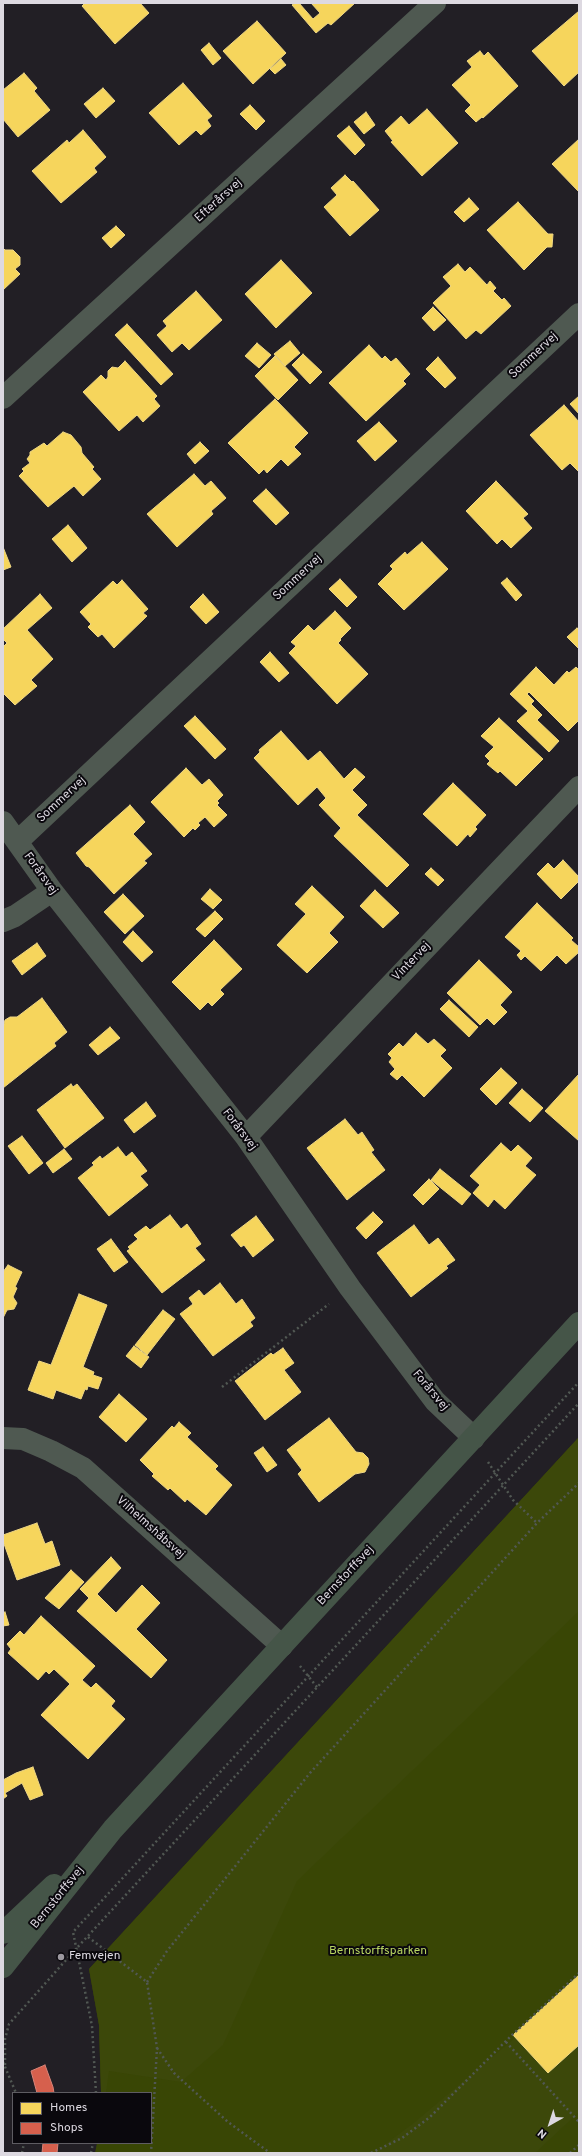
<!DOCTYPE html>
<meta charset="utf-8">
<style>
body{margin:0}
#map{position:relative;width:582px;height:2156px;overflow:hidden;background:#221f25;font-family:Overpass,sans-serif}
canvas{display:block}
.frame{position:absolute;inset:0;border:4px solid #ddd9e1;pointer-events:none}
.legend{position:absolute;left:12px;top:2092px;width:140px;height:52px;box-sizing:border-box;background:#0a080d;border:1px solid #5e5c62;margin:0;padding:5px 7px;list-style:none;font-size:12px;color:#ddd9e1}
.legend li{display:flex;align-items:center;gap:8px;height:20px}
.legend b{width:20px;border:1px solid #5e5c62}
.north{position:absolute;left:530px;top:2104px;width:40px;height:40px;-webkit-text-stroke:3px #0a080d;paint-order:stroke;rotate:219deg;font-size:11px;font-weight:700;line-height:16px;text-align:center;color:#ddd9e1}
.north::after{content:'';display:block;margin:auto;width:14px;height:18px;background:#ddd9e1;clip-path:polygon(50% 0,100% 100%,50% 72%,0 100%)}
</style>
<div id="map">
<canvas width="582" height="2156"></canvas>
<div class="frame"></div>
<ul class="legend">
<li><b style="height:11px;background:#f6d55c"></b>Homes</li>
<li><b style="height:11px;background:#d6604d"></b>Shops</li>
</ul>
<div class="north">N</div>
</div>
<script>
const g = document.querySelector('canvas').getContext('2d');
g.lineJoin = 'round';
function fillPath(path, color) { g.fillStyle = color; g.fill(path, 'evenodd'); }
const poly = rows => new Path2D(rows.map(r => 'M' + r).join(''));
function strokePath(path, color, width, dash) { g.strokeStyle = color; g.lineWidth = width; g.lineCap = dash ? 'butt' : 'round'; g.setLineDash(dash || []); g.stroke(path); }
function write(font, color, halo, rows, align = 'center') {
  g.font = font + ' Overpass,sans-serif'; g.lineWidth = 4; g.setLineDash([]); g.textBaseline = 'middle'; g.strokeStyle = halo; g.fillStyle = color; for (const [text, x, y, turn = 0] of rows) {
    g.save(); g.translate(x, y); g.rotate((+turn || 0) * Math.PI / 180); g.textAlign = isNaN(turn) ? turn : align; if (halo) g.strokeText(text, 0, 0); g.fillText(text, 0, 0); g.restore();
  }
}
fillPath(poly([
 [579,1437,579,2153,95,2153,97,2143,151,2143,151,2093,101,2093,99,2025,89,1969]
]), '#394605');
fillPath(poly([
 [579,1437,579,1611,297,1881,223,2045,181,2082,109,2071,106,2093,101,2093,99,2025,89,1969],
 [579,1984,579,2112,535,2153,374,2153,415,2122]
]), '#3c480a');
const homes = poly([
 [85,3,140,3,149,13,115,44,82,6,85,3],
 [295,3,299,3,313,19,320,13,311,3,355,3,331,25,328,23,316,33,292,5,295,3],
 [579,11,579,72,564,86,532,51,579,11],
 [257,21,286,53,253,84,223,51,257,21],
 [209,43,221,58,213,65,201,50,209,43],
 [480,51,484,56,488,52,518,86,483,118,482,117,476,122,465,111,471,105,452,85,472,67,467,61,480,51],
 [281,59,286,65,275,74,270,69,281,59],
 [24,73,37,88,34,91,50,110,18,137,3,119,3,90,24,73],
 [183,83,212,116,207,120,211,126,201,135,196,130,179,145,149,113,183,83],
 [103,88,115,101,96,118,84,104,103,88],
 [250,105,265,121,256,130,240,114,250,105],
 [427,109,458,143,422,176,391,142,393,141,385,131,401,116,409,125,427,109],
 [366,112,375,125,364,134,354,122,366,112],
 [349,126,365,145,355,155,337,136,349,126],
 [83,130,106,157,94,168,97,172,61,203,32,171,67,140,69,143,83,130],
 [579,139,579,192,552,164,579,139],
 [345,175,352,182,353,181,379,210,350,236,324,207,337,195,331,188,345,175],
 [469,198,479,209,464,222,454,212,469,198],
 [518,202,548,234,553,234,552,247,547,247,524,270,487,230,518,202],
 [116,226,125,235,111,248,102,238,116,226],
 [3,248,5,250,13,250,20,257,20,265,15,269,20,274,3,290,3,248],
 [281,260,312,293,276,328,245,294,281,260],
 [458,264,465,272,470,267,487,285,490,281,496,288,493,291,502,300,504,298,511,306,481,334,476,330,466,339,433,303,451,286,443,277,458,264],
 [196,291,222,320,189,350,182,343,172,352,157,335,167,326,163,321,196,291],
 [433,307,446,320,434,331,422,318,433,307],
 [127,324,173,374,161,385,115,335,127,324],
 [290,341,300,353,285,366,274,354,290,341],
 [257,343,271,355,259,368,245,356,257,343],
 [369,345,382,359,385,356,391,362,396,358,410,374,403,381,406,384,366,421,329,383,369,345],
 [303,354,322,372,310,384,292,365,303,354],
 [275,356,298,380,278,400,255,376,275,356],
 [438,357,456,378,445,388,426,369,438,357],
 [125,361,157,396,154,399,160,406,143,422,137,415,119,431,83,392,101,375,106,380,108,377,108,371,112,367,118,368,125,361],
 [579,396,579,414,570,404,579,396],
 [275,399,308,433,294,447,301,454,288,466,281,459,267,473,264,469,259,474,228,443,275,399],
 [564,405,579,422,579,472,570,463,562,470,530,435,564,405],
 [379,422,397,441,375,461,357,441,379,422],
 [63,432,71,435,81,447,82,453,94,467,92,469,101,479,83,496,74,486,48,507,19,476,24,471,22,469,30,463,27,459,30,455,30,452,44,443,47,446,63,432],
 [200,442,209,451,195,464,187,454,200,442],
 [194,474,205,486,211,481,226,498,211,511,213,514,177,547,147,514,194,474],
 [496,481,528,514,523,518,532,528,511,548,502,539,497,544,466,511,496,481],
 [266,489,289,513,276,525,253,501,266,489],
 [68,525,87,548,72,562,52,539,68,525],
 [422,542,448,569,404,610,378,584,393,569,390,566,405,552,407,555,422,542],
 [3,547,11,567,3,570,3,547],
 [507,578,522,595,516,601,501,583,507,578],
 [340,579,357,597,347,607,329,589,340,579],
 [122,580,148,609,143,613,147,616,114,648,102,634,98,637,88,627,91,624,80,612,113,581,117,585,122,580],
 [40,594,52,608,27,630,53,659,31,680,37,686,15,705,3,693,3,647,7,643,3,639,3,629,40,594],
 [203,594,219,612,206,624,190,607,203,594],
 [335,611,351,628,340,639,341,640,338,643,368,674,337,704,289,653,296,646,291,642,308,625,314,631,335,611],
 [577,628,579,630,579,649,567,637,577,628],
 [270,652,289,673,279,682,260,662,270,652],
 [536,667,554,685,567,671,569,673,576,667,579,670,579,720,568,731,529,692,527,694,534,701,531,704,542,715,537,720,559,741,549,752,517,721,528,711,510,694,536,667],
 [195,716,226,749,215,759,184,726,195,716],
 [499,718,543,759,516,786,500,771,498,773,487,764,490,761,485,756,494,747,481,736,499,718],
 [281,731,308,761,320,751,344,779,355,768,365,777,352,790,367,805,357,815,409,865,387,887,334,836,341,828,319,805,326,798,317,787,298,805,254,758,260,752,259,750,281,731],
 [186,768,202,785,209,779,223,795,217,801,219,803,217,805,227,815,214,827,205,817,198,823,200,825,195,830,193,828,184,837,151,802,186,768],
 [453,783,486,815,475,827,477,829,470,837,468,834,457,846,423,814,453,783],
 [130,805,145,822,133,834,152,854,144,861,147,863,114,894,89,867,86,866,76,853,130,805],
 [563,860,579,877,579,881,561,899,537,874,548,863,554,869,563,860],
 [431,868,444,880,438,886,425,874,431,868],
 [312,886,344,917,329,933,338,942,307,973,277,945,306,914,295,904,312,886],
 [210,889,222,900,213,909,201,899,210,889],
 [375,890,399,913,383,928,360,906,375,890],
 [123,894,144,916,125,934,104,912,123,894],
 [537,903,573,938,571,940,579,947,579,952,566,964,557,955,541,971,525,956,521,960,517,955,521,951,505,937,537,903],
 [215,911,223,919,205,937,196,929,215,911],
 [133,931,153,952,142,962,123,942,133,931],
 [214,940,242,969,220,990,224,994,212,1006,208,1002,200,1010,172,982,214,940],
 [37,943,46,956,22,975,12,961,37,943],
 [479,960,512,992,500,1005,507,1012,494,1025,487,1018,480,1025,447,993,479,960],
 [42,998,67,1032,54,1043,56,1046,3,1088,3,1028,5,1020,10,1017,17,1017,42,998],
 [449,1000,478,1027,469,1037,440,1009,449,1000],
 [110,1027,120,1038,98,1055,89,1045,110,1027],
 [416,1033,428,1044,434,1039,446,1050,440,1056,452,1068,424,1097,402,1075,397,1080,390,1074,395,1069,389,1062,392,1058,388,1054,399,1043,403,1047,416,1033],
 [501,1068,517,1083,496,1105,480,1089,501,1068],
 [579,1074,579,1141,545,1111,579,1074],
 [71,1084,73,1087,77,1084,104,1118,65,1148,37,1110,71,1084],
 [522,1089,543,1108,530,1122,509,1103,522,1089],
 [146,1102,156,1116,134,1133,124,1120,146,1102],
 [345,1119,358,1135,362,1132,374,1150,371,1152,385,1170,347,1200,307,1148,345,1119],
 [22,1136,43,1163,29,1174,8,1146,22,1136],
 [501,1143,511,1152,518,1145,532,1158,525,1166,536,1175,505,1209,494,1199,488,1207,473,1193,480,1185,470,1176,501,1143],
 [118,1147,126,1157,132,1152,147,1171,140,1176,148,1185,109,1216,78,1178,94,1165,92,1163,100,1156,102,1159,118,1147],
 [64,1149,72,1159,53,1173,46,1163,64,1149],
 [440,1169,471,1194,462,1205,431,1180,440,1169],
 [429,1179,439,1189,423,1205,413,1195,429,1179],
 [373,1212,383,1222,366,1239,356,1228,373,1212],
 [170,1215,181,1229,187,1224,201,1244,195,1248,205,1260,162,1293,127,1251,130,1249,128,1247,138,1239,134,1235,146,1226,150,1230,170,1215],
 [256,1216,274,1240,253,1257,244,1245,241,1247,231,1235,256,1216],
 [414,1225,429,1245,438,1238,455,1260,446,1266,448,1268,411,1297,377,1253,414,1225],
 [111,1239,128,1262,114,1272,97,1249,111,1239],
 [8,1265,22,1272,15,1287,17,1288,13,1297,17,1303,14,1309,7,1310,3,1318,3,1272,8,1265],
 [220,1283,236,1304,242,1299,255,1318,250,1322,253,1326,213,1356,180,1314,193,1304,189,1298,199,1290,204,1296,220,1283],
 [79,1294,107,1305,83,1367,94,1372,93,1375,102,1378,98,1389,88,1386,87,1390,85,1389,81,1399,56,1390,53,1399,28,1390,39,1361,51,1365,79,1294],
 [163,1310,175,1319,147,1355,135,1345,163,1310],
 [134,1346,149,1357,141,1368,126,1356,134,1346],
 [283,1348,294,1363,284,1370,301,1392,265,1420,235,1381,271,1353,273,1355,283,1348],
 [119,1394,147,1419,126,1442,99,1417,119,1394],
 [329,1418,356,1452,363,1453,368,1458,369,1464,365,1472,355,1474,319,1502,298,1474,302,1470,287,1450,329,1418],
 [179,1422,191,1433,187,1437,218,1466,215,1469,232,1485,206,1515,187,1499,185,1502,170,1488,168,1490,152,1476,154,1474,140,1460,172,1426,174,1428,179,1422],
 [263,1447,277,1465,267,1472,254,1453,263,1447],
 [37,1523,45,1544,52,1541,60,1565,17,1580,3,1541,3,1535,37,1523],
 [111,1557,121,1568,97,1594,116,1613,142,1585,160,1603,136,1629,167,1660,151,1678,77,1611,89,1598,80,1589,111,1557],
 [71,1570,84,1582,59,1609,45,1598,71,1570],
 [5,1612,9,1625,3,1626,3,1613,5,1612],
 [41,1616,95,1666,82,1680,91,1688,96,1683,115,1701,111,1706,125,1719,88,1759,41,1715,70,1684,54,1669,49,1674,46,1671,38,1680,8,1653,11,1649,7,1644,20,1631,24,1635,41,1616],
 [33,1767,43,1795,30,1800,22,1783,5,1793,7,1796,3,1799,3,1780,16,1773,33,1767],
 [579,1975,579,2045,548,2073,513,2035,579,1975]
]);
fillPath(homes, '#f6d55c');
strokePath(homes, '#eed684', 1);
const shops = poly([
 [45,2065,53,2087,54,2093,37,2093,31,2071,45,2065],
 [43,2143,58,2143,57,2153,42,2153,43,2143]
]);
fillPath(shops, '#d6604d');
strokePath(shops, '#d88479', 1);
strokePath(poly([
 [222,1387,329,1304],
 [488,1462,513,1500,537,1523],
 [300,1666,317,1687],
 [88,1937,147,1982,157,2048,151,2153],
 [147,1982,167,1951,310,1773,537,1523,579,1483],
 [506,2042,579,2122],
 [157,2048,174,2073,228,2122,270,2153],
 [3,2062,16,2093],
 [5,2065,5,2039,9,2024,75,1950,579,1403],
 [96,2093,92,2026,73,1932,579,1382],
 [22,2153,24,2143],
 [91,2153,93,2143],
 [371,2153,402,2138,430,2117,512,2035,579,1973],
 [570,2153,579,2145]
]), '#515853', 2.5, [2, 3]);
strokePath(poly([
 [3,398,435,3],
 [3,822,52,891,246,1137,350,1288,435,1401,474,1438],
 [17,842,579,314],
 [3,921,15,916,52,891],
 [246,1137,579,787],
 [3,1438,23,1439,51,1451,83,1468,282,1646]
]), '#4f5951', 22);
strokePath(poly([
 [3,1933,54,1885],
 [3,1967,113,1829,579,1323]
]), '#455548', 22);
for (const [x, y, r, color] of [
 [61,1957,4,"#9c989f"]
]) { const dot = new Path2D(); dot.arc(x, y, r, 0, 2 * Math.PI); g.fillStyle = color; g.fill(dot); strokePath(dot, '#0a080d', 1.5); }
write('12px', '#ddd9e1', '#0a080d', [
 ["Efterårsvej",219,201,-42],
 ["Sommervej",534,356,-43],
 ["Sommervej",298,578,-43],
 ["Sommervej",62,800,-43],
 ["Forårsvej",40,874,54],
 ["Vintervej",412,962,-46],
 ["Forårsvej",239,1130,53],
 ["Forårsvej",430,1391,50],
 ["Vilhelmshåbsvej",150,1528,42],
 ["Bernstorffsvej",346,1576,-47],
 ["Bernstorffsvej",58,1898,-51]
]);
write('12px', '#b8d562', '#0a080d', [
 ["Bernstorffsparken",378,1952]
]);
write('12px', '#ddd9e1', '#0a080d', [
 ["Femvejen",69,1957]
], 'left');
</script>
